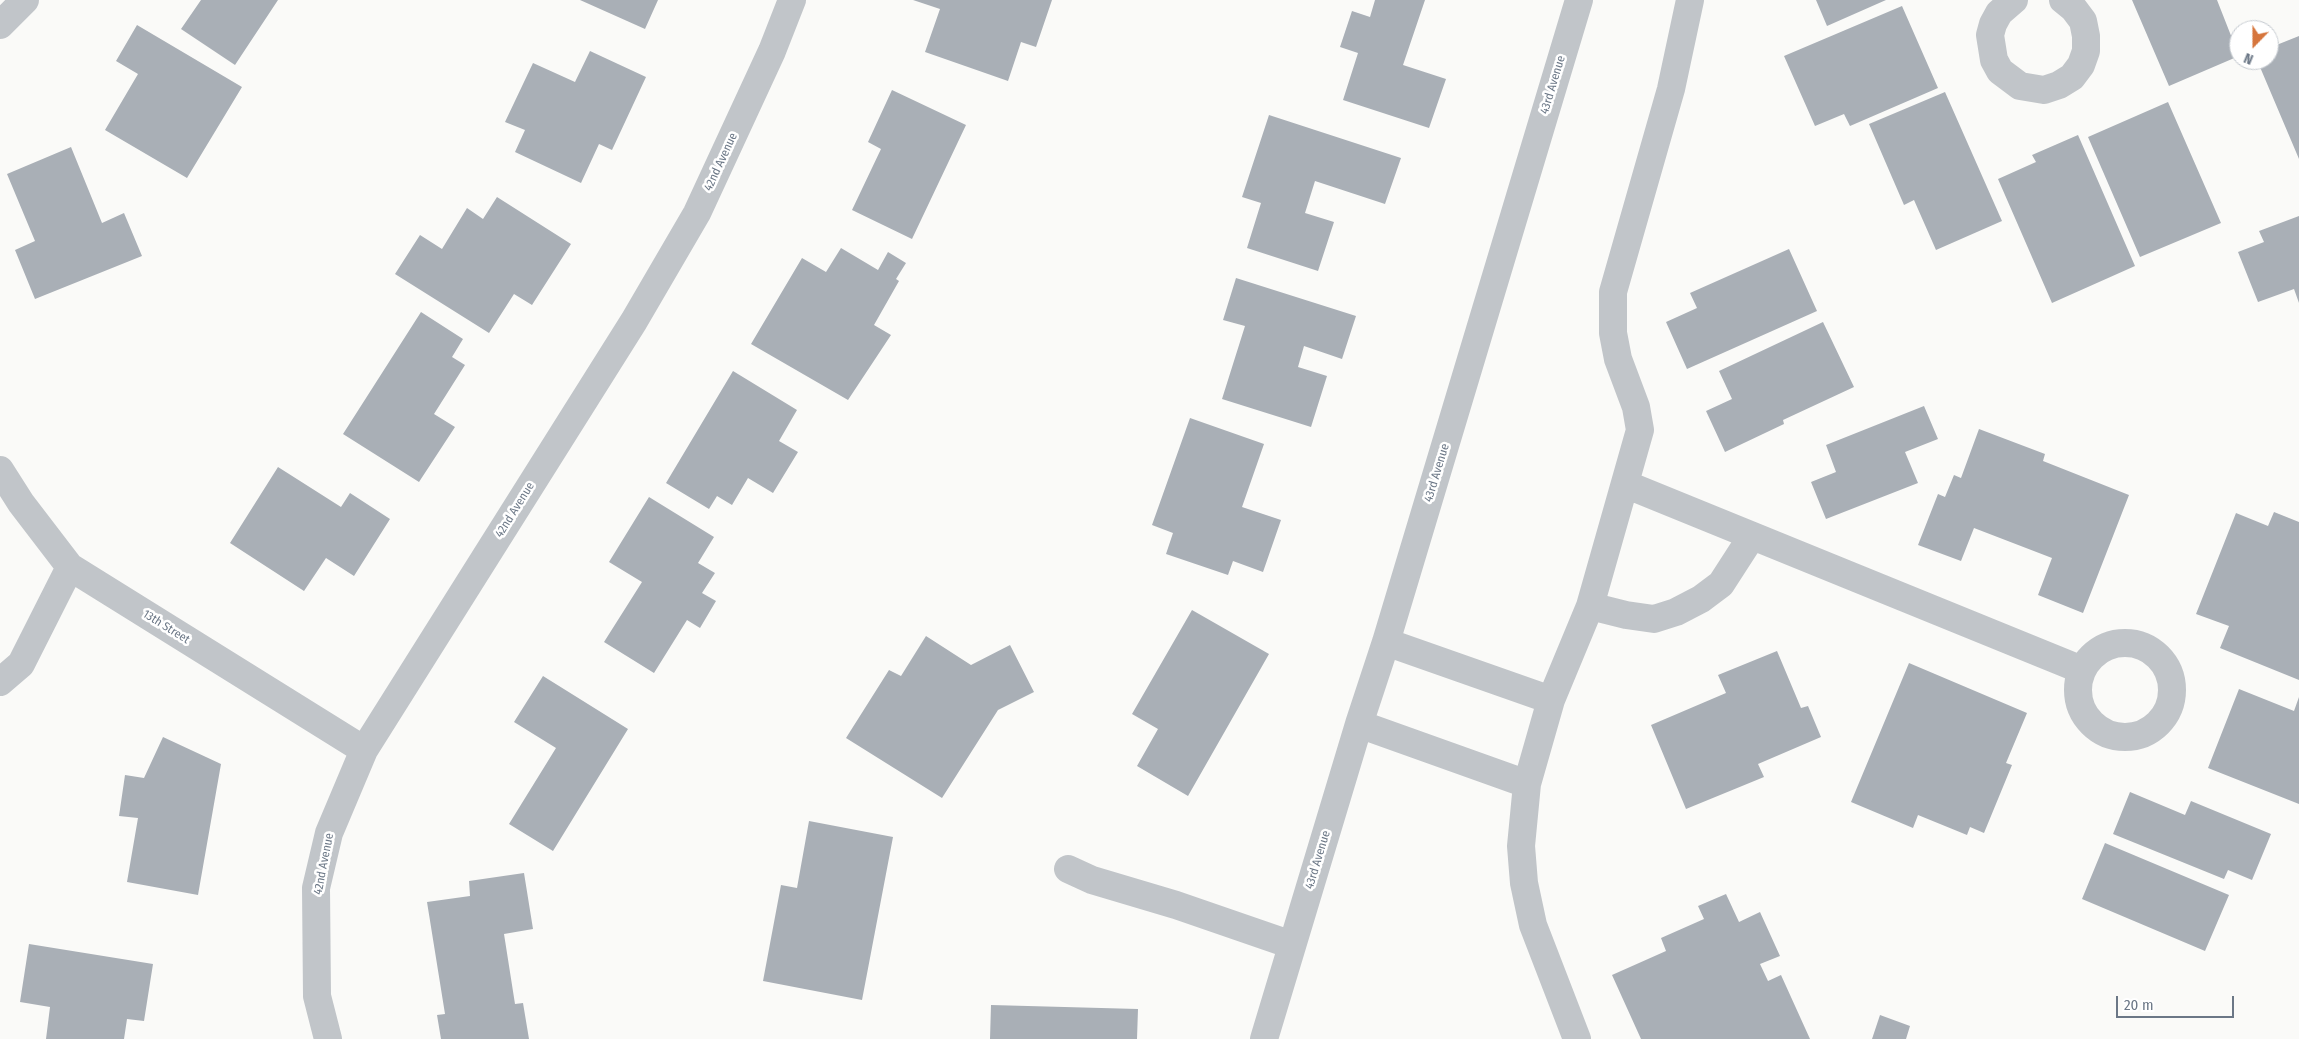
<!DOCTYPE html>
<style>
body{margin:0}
#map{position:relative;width:2299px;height:1039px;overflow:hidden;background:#fafaf8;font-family:"Fira Sans Condensed",sans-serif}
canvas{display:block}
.north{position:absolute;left:2229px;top:20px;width:50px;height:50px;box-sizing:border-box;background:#fff;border:1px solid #c4c9cf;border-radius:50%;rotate:202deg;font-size:14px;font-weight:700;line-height:20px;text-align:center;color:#6b7786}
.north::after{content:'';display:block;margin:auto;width:18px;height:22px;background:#d6753c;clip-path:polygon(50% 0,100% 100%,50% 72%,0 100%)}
.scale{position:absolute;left:2116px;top:996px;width:118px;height:22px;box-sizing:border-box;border:2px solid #6b7786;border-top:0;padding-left:6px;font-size:15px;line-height:18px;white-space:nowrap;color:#6b7786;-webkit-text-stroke:4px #fff;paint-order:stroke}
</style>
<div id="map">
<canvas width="2299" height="1039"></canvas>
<div class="north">N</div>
<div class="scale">20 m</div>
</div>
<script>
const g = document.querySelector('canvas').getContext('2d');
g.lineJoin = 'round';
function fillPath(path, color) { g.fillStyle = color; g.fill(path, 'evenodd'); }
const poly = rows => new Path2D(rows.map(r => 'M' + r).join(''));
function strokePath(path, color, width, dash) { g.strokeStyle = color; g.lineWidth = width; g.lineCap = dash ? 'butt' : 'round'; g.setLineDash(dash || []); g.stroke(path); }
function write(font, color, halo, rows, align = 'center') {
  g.font = font + ' "Fira Sans Condensed",sans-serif'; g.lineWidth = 5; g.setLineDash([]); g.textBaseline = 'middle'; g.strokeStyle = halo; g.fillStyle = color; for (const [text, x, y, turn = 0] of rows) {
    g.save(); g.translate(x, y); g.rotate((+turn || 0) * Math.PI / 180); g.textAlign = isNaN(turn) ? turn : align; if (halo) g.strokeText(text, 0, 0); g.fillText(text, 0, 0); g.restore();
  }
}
fillPath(poly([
 [201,0,278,0,235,65,181,29],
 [580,0,658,0,645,29],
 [913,0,1052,0,1036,47,1021,42,1008,81,925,52,940,9],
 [1375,0,1425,0,1403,65,1446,79,1429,128,1343,100,1358,53,1340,47,1352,11,1370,17],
 [1816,0,1886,0,1827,26],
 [2132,0,2217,0,2239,56,2169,86],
 [1902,6,1938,88,1850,126,1844,114,1815,126,1784,56],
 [137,25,242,87,187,178,105,130,138,74,116,61],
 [2299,36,2299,159,2257,60,2269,60,2269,48],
 [590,51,646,77,612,150,599,144,581,183,515,152,525,130,505,122,533,63,575,82],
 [892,90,966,125,912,239,852,210,881,149,868,142],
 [1945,92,2002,221,1936,250,1914,200,1904,205,1869,124],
 [2168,102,2221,223,2140,257,2088,137],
 [1269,115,1401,158,1385,204,1315,181,1305,213,1334,222,1318,271,1247,248,1261,203,1242,197],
 [2078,135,2135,266,2052,303,1998,179,2036,162,2032,155],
 [71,147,102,223,124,213,142,256,35,299,15,250,35,241,7,174],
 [497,197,571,244,532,305,514,294,489,333,395,274,420,235,442,249,467,208,483,219],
 [2299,216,2299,303,2294,289,2258,302,2238,252,2264,242,2259,231],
 [841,248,878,270,888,252,906,263,896,279,899,281,874,325,891,335,848,400,751,344,802,258,826,272],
 [1789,249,1817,311,1687,369,1666,322,1697,308,1690,293],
 [1236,278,1356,316,1342,359,1304,346,1298,367,1327,376,1311,427,1222,399,1245,326,1223,320],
 [421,312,463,339,452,357,465,365,434,414,455,427,419,482,343,434],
 [1823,322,1854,387,1783,420,1784,424,1725,452,1706,411,1732,399,1719,371],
 [733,371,797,410,779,441,798,452,773,493,748,478,732,505,717,496,709,509,666,483],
 [1924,406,1938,439,1905,452,1918,483,1826,519,1811,482,1836,472,1826,445],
 [1190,418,1264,444,1242,507,1281,520,1263,572,1233,561,1228,575,1166,554,1173,533,1152,525],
 [1979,429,2045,454,2043,461,2129,495,2083,613,2038,595,2052,558,1974,528,1961,561,1918,545,1938,494,1945,497,1954,475,1961,478],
 [278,467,341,507,350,493,390,519,354,576,326,558,304,591,230,543],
 [649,497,714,537,698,563,715,573,702,593,716,601,700,628,687,620,654,673,604,642,642,582,609,562],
 [2274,512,2299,522,2299,680,2220,648,2229,626,2196,614,2236,513,2268,526],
 [1192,610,1269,654,1188,796,1137,766,1158,729,1132,714],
 [926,636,971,665,1010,645,1034,692,998,710,942,798,846,738,889,670,901,676],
 [1777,651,1801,708,1808,706,1821,737,1758,764,1764,777,1686,809,1651,725,1726,693,1718,675],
 [1909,663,2027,713,2006,763,2012,765,1984,833,1970,827,1967,835,1918,815,1913,828,1851,802],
 [543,676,628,729,553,851,509,824,556,748,514,722],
 [2239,689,2294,711,2299,697,2299,804,2208,768],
 [163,737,221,764,198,895,127,882,138,818,119,816,125,775,144,778],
 [2130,792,2185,815,2191,801,2271,834,2252,880,2228,870,2224,879,2113,834],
 [809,821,893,837,862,1000,763,981,781,885,797,888],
 [2105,843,2229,895,2205,951,2082,899],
 [524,873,533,929,504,934,515,1004,523,1003,529,1039,441,1039,437,1015,445,1014,427,902,470,896,469,881],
 [1726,894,1739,922,1760,912,1780,956,1760,964,1768,981,1781,975,1810,1039,1641,1039,1612,975,1666,951,1661,938,1704,919,1698,906],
 [29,944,153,964,144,1021,127,1019,124,1039,46,1039,50,1007,20,1002],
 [991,1005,1138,1009,1137,1039,990,1039],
 [1880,1015,1910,1026,1906,1039,1872,1039]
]), '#a9afb6');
strokePath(poly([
 [2014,0,1999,13,1993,24,1990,35,1994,60,2000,71,2020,86,2044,90,2059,85,2072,77,2081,65,2086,51,2086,36,2083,21,2074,9,2063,0],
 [0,25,25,0],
 [0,470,21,503,70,567,364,750],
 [1625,484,2082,670],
 [1590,606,1626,615,1654,619,1676,612,1701,599,1721,584,1752,536],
 [1386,642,1551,700],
 '2078 690a47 47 0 1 1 94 0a47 47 0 1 1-94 0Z',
 [0,682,21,664,70,567],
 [1359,724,1527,784],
 [1068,869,1092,880,1176,905,1292,945],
 [328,1039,317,996,316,888,329,833,364,750,634,321,697,213,772,51,792,0],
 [1264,1039,1359,724,1386,642,1579,0],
 [1577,1039,1533,925,1524,883,1521,846,1527,784,1551,700,1590,606,1640,430,1636,407,1618,359,1613,333,1613,292,1671,89,1690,0]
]), '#c1c5c9', 28);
write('12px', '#6b7786', '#fff', [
 ["43rd Avenue",1553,85,-73],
 ["42nd Avenue",721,162,-65],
 ["43rd Avenue",1437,473,-73],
 ["42nd Avenue",515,510,-58],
 ["13th Street",166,627,32],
 ["43rd Avenue",1318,860,-73],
 ["42nd Avenue",324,864,-79]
]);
</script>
